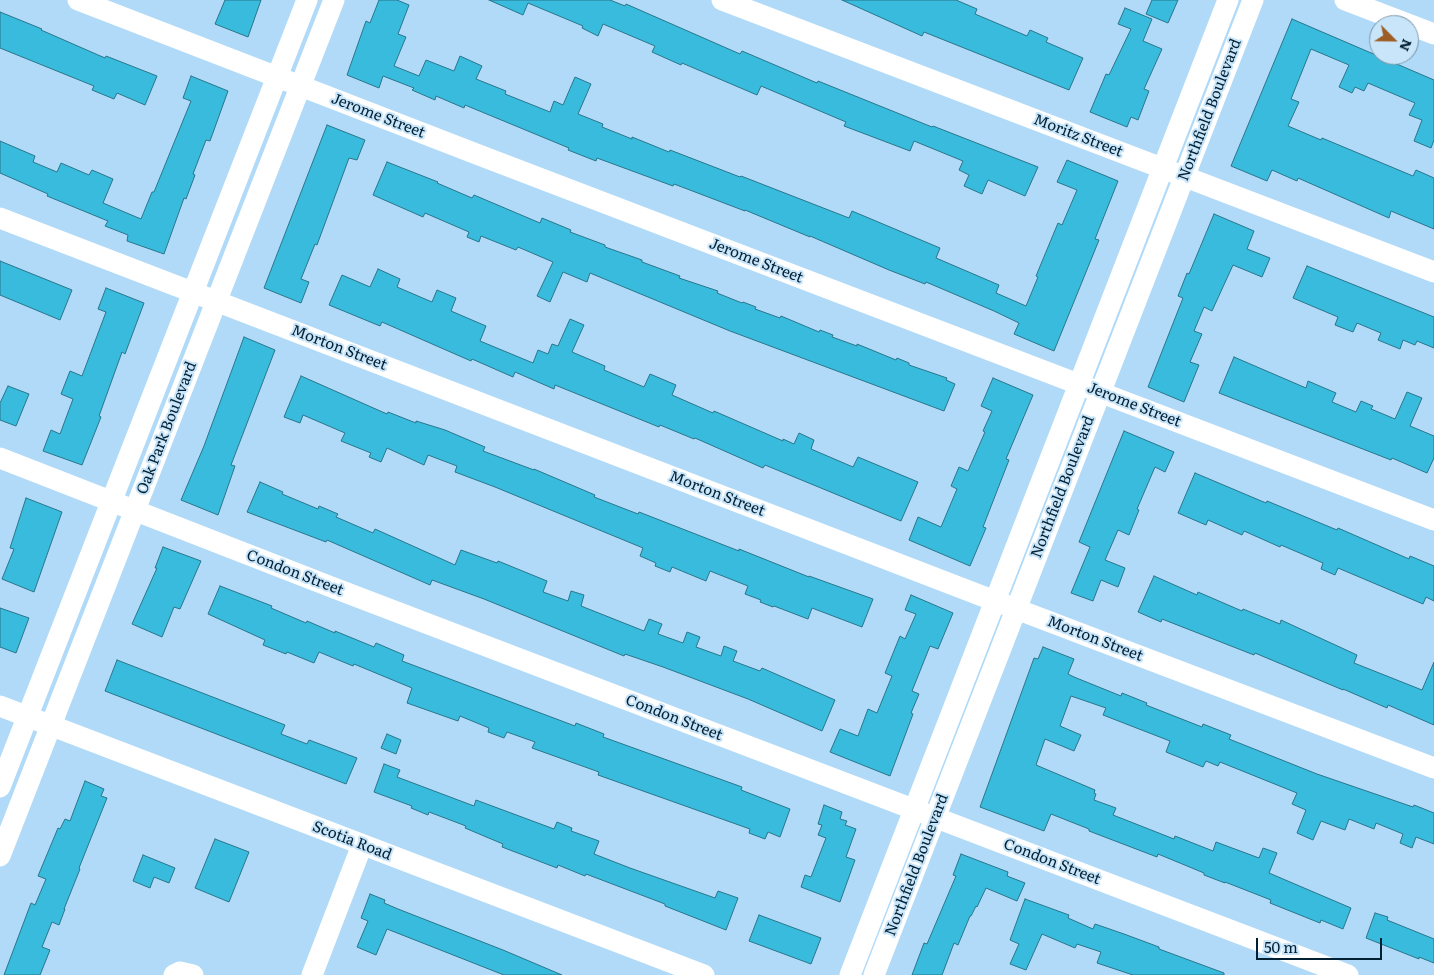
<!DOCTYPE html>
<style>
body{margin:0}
#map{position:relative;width:1434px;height:975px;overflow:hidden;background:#b0daf7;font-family:Literata,serif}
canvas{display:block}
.north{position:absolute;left:1369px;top:15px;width:50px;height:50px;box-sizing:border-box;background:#c9e5f9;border:1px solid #7996aa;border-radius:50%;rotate:113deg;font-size:14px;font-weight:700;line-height:20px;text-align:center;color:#022033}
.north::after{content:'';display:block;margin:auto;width:18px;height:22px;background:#9d5e25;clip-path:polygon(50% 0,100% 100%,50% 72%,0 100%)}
.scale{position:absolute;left:1256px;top:938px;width:126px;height:22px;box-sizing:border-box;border:2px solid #022033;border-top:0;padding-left:6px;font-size:15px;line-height:18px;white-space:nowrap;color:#022033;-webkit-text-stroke:4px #c9e5f9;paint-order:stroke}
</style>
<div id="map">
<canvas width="1434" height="975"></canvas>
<div class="north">N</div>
<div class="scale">50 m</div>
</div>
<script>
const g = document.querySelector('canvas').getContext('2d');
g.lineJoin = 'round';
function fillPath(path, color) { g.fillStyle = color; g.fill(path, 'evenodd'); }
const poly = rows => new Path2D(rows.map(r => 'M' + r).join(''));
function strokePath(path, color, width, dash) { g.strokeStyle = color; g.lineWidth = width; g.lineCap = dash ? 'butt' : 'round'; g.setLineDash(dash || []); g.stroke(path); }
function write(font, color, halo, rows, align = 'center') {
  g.font = font + ' Literata,serif'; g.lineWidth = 4; g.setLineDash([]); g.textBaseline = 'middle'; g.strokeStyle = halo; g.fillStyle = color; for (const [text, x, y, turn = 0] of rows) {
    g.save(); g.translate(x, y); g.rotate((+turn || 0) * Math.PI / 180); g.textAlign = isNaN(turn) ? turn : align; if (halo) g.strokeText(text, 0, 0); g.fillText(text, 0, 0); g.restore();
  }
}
const building = poly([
 [225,0,261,0,248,37,215,24,225,0],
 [379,0,397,0,409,5,398,34,406,37,394,66,419,76,426,60,454,71,460,56,482,66,476,79,506,91,505,94,550,112,554,101,563,105,575,77,591,84,578,114,603,124,602,127,632,139,632,137,669,152,670,150,740,177,741,176,849,218,852,211,940,248,936,258,999,285,996,293,1026,306,1038,277,1036,276,1058,223,1062,225,1077,190,1057,182,1067,160,1118,181,1095,239,1099,240,1054,351,1014,334,1019,323,994,311,926,282,925,284,889,270,810,236,810,237,745,210,745,211,674,184,673,186,597,158,596,161,568,150,569,148,465,105,464,108,436,96,435,100,412,90,414,88,383,76,379,88,347,75,366,21,370,23,379,0],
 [489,0,610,0,625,6,626,4,740,54,742,51,817,83,818,81,932,127,933,126,1038,167,1025,196,988,180,982,194,964,186,969,175,959,170,963,161,914,141,910,151,844,126,846,122,761,86,757,95,682,63,681,65,652,52,655,46,603,24,598,36,582,28,583,26,528,3,523,15,489,0],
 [842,0,956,0,977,9,975,14,1027,36,1030,30,1048,38,1046,42,1083,58,1069,90,924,32,922,36,842,0],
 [1152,0,1178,0,1168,23,1146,14,1152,0],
 [1125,8,1152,19,1143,41,1162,49,1144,89,1149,91,1138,120,1131,117,1127,127,1090,112,1106,74,1109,75,1131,29,1118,24,1125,8],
 [0,12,42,29,41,30,105,58,106,56,157,76,145,105,117,93,114,99,92,90,94,86,0,48,0,12],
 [1292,19,1434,80,1434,140,1431,148,1414,141,1422,120,1409,115,1415,103,1368,83,1364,91,1355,87,1352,93,1339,87,1349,65,1311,49,1291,99,1299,102,1288,126,1321,140,1322,138,1413,176,1416,170,1434,178,1434,229,1391,211,1389,218,1298,178,1297,181,1272,170,1267,181,1231,166,1292,19],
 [191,76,228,91,210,141,206,140,193,174,195,175,186,199,184,198,164,254,127,241,128,235,105,226,108,221,47,196,48,194,0,173,0,141,35,156,33,162,57,172,61,163,89,175,92,170,113,179,103,203,141,219,152,192,154,192,191,101,183,98,191,76],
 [327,125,365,140,357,160,349,158,317,245,315,244,301,279,309,282,301,303,264,288,327,125],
 [387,162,438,182,437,183,472,198,474,195,540,223,542,218,571,230,570,232,605,245,605,247,642,260,642,262,680,276,679,278,718,291,717,293,742,303,743,302,756,307,755,309,780,318,781,316,819,332,820,330,833,335,832,337,857,346,857,344,896,360,897,358,909,363,909,365,947,378,946,380,955,384,944,411,730,331,590,273,587,282,563,272,550,302,537,296,553,262,518,247,516,250,481,236,479,242,467,237,469,232,425,213,423,217,373,195,387,162],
 [1214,214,1254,231,1247,249,1270,258,1262,277,1233,265,1212,311,1204,307,1194,331,1202,334,1190,362,1199,365,1184,402,1148,387,1183,298,1178,296,1187,273,1189,274,1214,214],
 [0,261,72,290,60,320,0,295,0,261],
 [1307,266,1434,317,1434,348,1417,341,1415,345,1403,340,1400,349,1378,340,1381,333,1357,323,1353,332,1335,325,1338,317,1293,298,1307,266],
 [378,269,400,279,397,287,432,302,437,290,456,298,451,311,486,326,480,341,533,363,538,350,548,354,552,344,558,346,570,319,584,325,572,352,605,366,604,370,644,387,650,374,676,385,672,395,713,413,714,411,783,441,783,439,794,444,799,433,814,440,811,449,853,467,858,457,918,482,901,521,765,465,763,468,695,438,694,439,660,425,659,427,555,385,554,389,515,372,513,377,472,359,471,361,382,322,380,326,329,305,342,275,370,287,378,269],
 [106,288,144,303,125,354,122,352,99,416,101,417,82,465,43,451,51,430,60,434,73,399,61,394,70,371,82,376,106,312,98,309,106,288],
 [244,337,275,350,231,465,235,466,218,515,181,500,204,446,244,337],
 [1234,357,1306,388,1308,381,1336,393,1332,402,1356,412,1361,401,1373,406,1371,409,1395,419,1407,392,1422,398,1410,426,1434,436,1434,458,1427,473,1392,458,1391,460,1219,393,1234,357],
 [301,376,387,414,388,412,416,423,416,421,445,430,485,447,483,451,534,470,534,469,595,495,594,497,638,514,639,512,739,551,739,549,809,577,809,576,873,599,862,627,812,608,808,619,774,606,773,607,760,602,761,600,745,594,748,586,710,571,706,581,672,567,670,572,655,566,656,563,640,556,643,548,495,487,455,472,457,466,428,455,424,465,387,448,381,462,369,457,371,453,341,441,345,433,303,415,300,423,284,417,301,376],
 [993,378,1033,395,1006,459,1009,460,983,527,986,528,970,566,909,540,918,517,941,527,957,489,951,486,959,467,968,471,985,432,983,431,992,411,981,406,993,378],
 [8,386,29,394,16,426,0,420,0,403,8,386],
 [1124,431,1174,452,1165,472,1155,467,1137,509,1139,510,1129,535,1118,530,1105,560,1125,568,1118,587,1101,580,1093,601,1071,593,1090,547,1079,542,1124,431],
 [1195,473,1266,503,1267,501,1337,530,1338,528,1409,559,1410,556,1434,566,1434,601,1426,597,1423,604,1338,568,1335,575,1321,569,1323,563,1281,545,1280,547,1244,531,1242,535,1208,520,1206,525,1178,513,1195,473],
 [260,482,283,492,282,494,318,509,319,506,338,514,336,517,373,533,375,529,455,565,461,550,497,563,498,561,547,581,543,592,568,601,571,591,584,595,581,606,644,631,649,619,662,624,658,634,683,643,687,632,700,637,696,647,721,656,724,646,737,651,733,661,760,671,762,668,835,700,822,731,748,699,663,667,625,654,624,656,484,599,432,580,430,585,327,540,326,542,247,512,260,482],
 [26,498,62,512,34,592,2,579,14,549,10,548,26,498],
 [163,547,201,561,180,609,174,607,162,637,132,624,157,568,155,568,163,547],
 [1154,576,1197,595,1198,592,1242,611,1243,609,1280,624,1281,620,1357,655,1354,663,1422,690,1434,662,1434,725,1388,705,1387,708,1343,689,1343,690,1255,653,1254,655,1162,619,1161,622,1138,612,1154,576],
 [220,586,272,606,271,608,306,623,307,621,335,633,335,631,374,647,376,643,404,655,402,661,575,726,576,723,604,734,603,737,742,787,741,790,790,809,780,837,768,832,765,839,749,833,750,829,598,775,599,772,532,748,535,742,507,732,504,738,488,732,489,728,460,716,458,721,407,703,412,688,354,664,353,666,319,652,314,663,287,652,286,654,263,645,265,640,208,614,220,586],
 [911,595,953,613,938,649,930,646,912,691,919,694,911,713,913,714,890,776,830,752,840,729,858,736,868,709,877,713,892,676,885,673,900,636,905,639,916,614,905,610,911,595],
 [0,608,29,618,16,653,0,647,0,608],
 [1043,647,1074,659,1068,674,1074,677,1121,696,1122,693,1147,703,1146,705,1202,727,1203,724,1231,735,1229,739,1317,774,1413,807,1414,805,1434,813,1434,844,1416,837,1412,848,1400,843,1403,834,1376,823,1374,829,1349,819,1345,830,1321,821,1313,840,1297,833,1306,810,1292,804,1297,793,1220,762,1218,766,1206,761,1203,767,1166,752,1170,741,1103,715,1106,708,1071,696,1060,726,1081,735,1074,751,1045,739,1036,765,1095,790,1094,793,1096,794,1094,800,1116,808,1113,815,1174,839,1175,836,1213,851,1216,842,1259,858,1263,848,1277,853,1269,873,1351,908,1343,929,1321,920,1320,923,1270,903,1271,900,1225,882,1225,883,1204,875,1204,873,1158,854,1157,857,1089,831,1089,829,1051,814,1044,831,980,807,1034,658,1038,659,1043,647],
 [117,660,285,725,281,734,307,744,309,740,357,758,346,784,105,691,117,660],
 [387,734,401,740,396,754,381,748,387,734],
 [384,764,400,770,397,777,474,806,476,800,554,829,557,822,572,828,571,831,599,841,594,854,630,868,715,898,718,891,738,898,726,930,665,906,665,904,586,874,585,876,558,865,557,868,502,847,503,844,465,828,466,826,429,812,428,815,411,808,412,806,374,792,384,764],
 [85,781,104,789,101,796,107,798,79,868,80,869,64,909,65,909,59,925,52,922,42,947,50,950,40,975,4,975,31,903,35,905,46,879,38,876,58,828,60,829,65,819,70,821,85,781],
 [824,805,842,812,840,819,847,821,845,825,856,829,846,857,855,860,840,902,801,887,805,875,811,877,826,838,818,835,822,825,818,824,824,805],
 [215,839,249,852,229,902,195,888,215,839],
 [961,854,1008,872,1007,876,1025,883,1017,901,986,888,977,907,976,906,971,916,970,916,958,945,954,943,942,975,912,975,924,943,927,944,956,876,953,875,961,854],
 [143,855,175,868,169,883,154,877,150,888,133,881,143,855],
 [370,894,385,900,384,903,398,909,503,950,562,975,504,975,387,929,376,955,357,947,368,921,361,918,370,894],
 [1025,899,1069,915,1068,918,1093,929,1095,924,1124,934,1159,947,1159,949,1224,973,1224,975,1133,975,1097,963,1101,952,1077,944,1075,948,1042,934,1026,970,1010,964,1019,944,1010,940,1025,899],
 [1375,913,1388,917,1387,920,1434,939,1434,963,1419,957,1419,959,1366,938,1375,913],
 [759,915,821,938,811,964,749,941,759,915]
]);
fillPath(building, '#39bbdd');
strokePath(building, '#29768b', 1);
strokePath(poly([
 [78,0,479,155,1434,520],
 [722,0,1434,272],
 [1345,0,1434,34],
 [0,218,982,596,1434,768],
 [0,458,334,588,1348,975],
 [0,706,704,975],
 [0,787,307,0],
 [0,856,334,0],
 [174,975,180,972,193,975],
 [312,975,362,845],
 [850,975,1228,0],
 [874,975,1253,0]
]), '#fff', 21);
write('15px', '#022033', '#c9e5f9', [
 ["Northfield Boulevard",1210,110,-69],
 ["Jerome Street",378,116,21],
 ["Moritz Street",1078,136,21],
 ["Jerome Street",756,261,21],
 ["Morton Street",339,348,21],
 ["Jerome Street",1134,405,21],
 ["Oak Park Boulevard",167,428,-69],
 ["Northfield Boulevard",1063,487,-69],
 ["Morton Street",717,494,21],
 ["Condon Street",295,573,21],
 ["Morton Street",1095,639,21],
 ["Condon Street",674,718,21],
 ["Scotia Road",352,841,21],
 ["Condon Street",1052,862,21],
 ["Northfield Boulevard",917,865,-69]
]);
</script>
